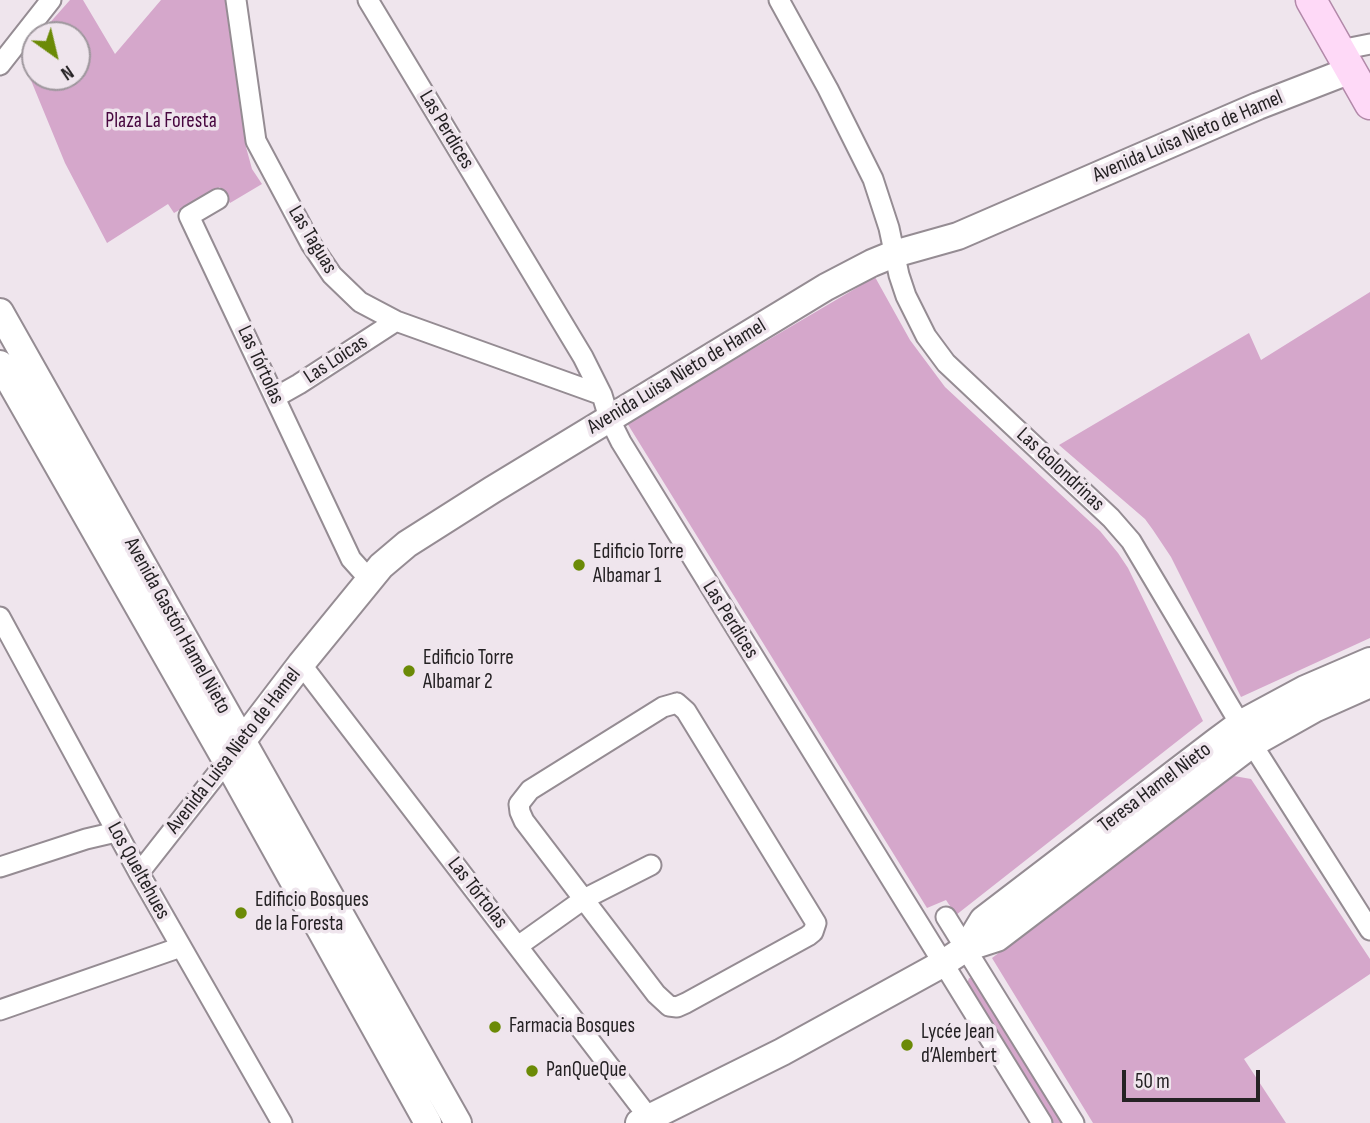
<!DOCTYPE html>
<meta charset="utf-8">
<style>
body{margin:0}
#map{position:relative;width:1370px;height:1123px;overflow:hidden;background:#efe5ed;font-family:"Sofia Sans Condensed",sans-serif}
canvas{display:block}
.north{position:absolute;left:21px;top:21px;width:70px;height:70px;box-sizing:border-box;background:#efe5ed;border:2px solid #9e979d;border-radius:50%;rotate:146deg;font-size:19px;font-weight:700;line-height:28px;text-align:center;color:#252224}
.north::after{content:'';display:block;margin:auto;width:24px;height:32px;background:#6b8a06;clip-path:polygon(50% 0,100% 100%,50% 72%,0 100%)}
.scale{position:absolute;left:1122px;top:1070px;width:138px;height:32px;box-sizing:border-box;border:4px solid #252224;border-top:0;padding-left:9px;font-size:21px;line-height:24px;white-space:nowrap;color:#252224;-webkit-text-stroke:5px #efe5ed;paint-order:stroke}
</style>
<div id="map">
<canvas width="1370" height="1123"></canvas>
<div class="north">N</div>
<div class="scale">50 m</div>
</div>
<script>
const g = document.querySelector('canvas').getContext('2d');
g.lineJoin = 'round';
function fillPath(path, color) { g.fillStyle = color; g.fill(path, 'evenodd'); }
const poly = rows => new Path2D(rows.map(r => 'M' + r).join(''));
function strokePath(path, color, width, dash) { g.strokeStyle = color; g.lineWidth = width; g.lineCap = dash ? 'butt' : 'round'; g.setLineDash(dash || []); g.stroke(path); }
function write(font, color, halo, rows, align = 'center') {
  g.font = font + ' "Sofia Sans Condensed",sans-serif'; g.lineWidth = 7; g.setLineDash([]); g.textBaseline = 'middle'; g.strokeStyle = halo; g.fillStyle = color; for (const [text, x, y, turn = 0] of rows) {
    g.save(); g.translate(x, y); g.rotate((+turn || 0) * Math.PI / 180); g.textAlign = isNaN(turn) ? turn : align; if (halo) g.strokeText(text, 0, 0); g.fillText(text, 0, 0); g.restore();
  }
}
fillPath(poly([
 [70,0,83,0,115,54,161,0,225,0,246,147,252,169,262,184,230,203,220,187,174,213,168,204,107,243,65,163,21,56,35,40,35,77,77,77,77,35,39,35],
 [875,277,910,340,945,387,1100,531,1118,553,1128,568,1203,721,956,915,946,900,927,908,627,423],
 [1370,292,1370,638,1241,697,1171,557,1153,530,1145,519,1059,445,1249,333,1261,360],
 [1234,776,1251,779,1370,959,1370,974,1244,1059,1286,1123,1093,1123,992,958],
 [969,978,973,978,1063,1123,1052,1123,967,984]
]), '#d5a7cb');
const minor = poly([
 [236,0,256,141,311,244,332,275,360,302,396,321,602,395],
 [368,0,583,357,602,395,609,418,621,442,1042,1123],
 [779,0,828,89,873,179,889,228,899,275,906,296,926,336,946,363,1111,518,1131,541,1252,744,1370,930],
 [1340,50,1370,44],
 [0,65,51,0],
 [218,199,189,216,351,559,369,579],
 [276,397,299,384,396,321],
 [0,617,139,873,282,1123],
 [301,664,653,1123],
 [677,703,686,711,816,923,813,932,808,936,686,1003,677,1007,669,1006,656,994,524,821,520,812,519,804,530,790,663,707,677,703],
 [0,867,86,839,116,832],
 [139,873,227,761],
 [946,917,1074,1123],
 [518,946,584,899,651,865],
 [0,1010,181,947]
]);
const secondary = poly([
 [0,312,458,1123],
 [0,364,235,776,428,1123],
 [227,761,301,664,381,566,407,544,492,490,826,287,872,263,894,254,958,236,1258,106,1351,70],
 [966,948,983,920,1217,741,1240,724,1305,689,1370,661],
 [639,1123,782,1052,942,964,966,948,997,938,1252,744,1316,708,1370,684]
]);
const primary = poly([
 [1311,0,1370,104]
]);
strokePath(minor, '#958c93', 23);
strokePath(secondary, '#958c93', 30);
strokePath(primary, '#b289a9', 33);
strokePath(minor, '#fff', 19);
strokePath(secondary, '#fff', 26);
strokePath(primary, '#fed9f7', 30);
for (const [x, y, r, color] of [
 [579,565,7,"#6b8a06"],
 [409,671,7,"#6b8a06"],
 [241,913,7,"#6b8a06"],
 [495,1027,7,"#6b8a06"],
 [907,1045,7,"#6b8a06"],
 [532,1071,7,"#6b8a06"]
]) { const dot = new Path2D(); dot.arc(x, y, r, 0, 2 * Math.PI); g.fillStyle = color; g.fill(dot); strokePath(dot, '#efe5ed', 2.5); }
write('21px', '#47073f', '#efe5ed', [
 ["Plaza La Foresta",161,122]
]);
write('21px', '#252224', '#efe5ed', [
 ["Las Perdices",446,130,59],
 ["Avenida Luisa Nieto de Hamel",1188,137,-23],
 ["Las Taguas",312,240,59],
 ["Las Loicas",336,360,-33],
 ["Las Tórtolas",260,365,65],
 ["Avenida Luisa Nieto de Hamel",677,377,-31],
 ["Las Golondrinas",1060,470,43],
 ["Las Perdices",730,620,58],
 ["Avenida Gastón Hamel Nieto",177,626,61],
 ["Avenida Luisa Nieto de Hamel",234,751,-52],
 ["Teresa Hamel Nieto",1155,788,-37],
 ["Los Queltehues",138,871,61],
 ["Las Tórtolas",477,893,52]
]);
write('21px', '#252224', '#efe5ed', [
 ["Edificio Torre",593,553],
 ["Albamar 1",593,577],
 ["Edificio Torre",423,659],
 ["Albamar 2",423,683],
 ["Edificio Bosques",255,901],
 ["de la Foresta",255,925],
 ["Farmacia Bosques",509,1027],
 ["Lycée Jean",921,1033],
 ["d’Alembert",921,1057],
 ["PanQueQue",546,1071]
], 'left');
</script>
